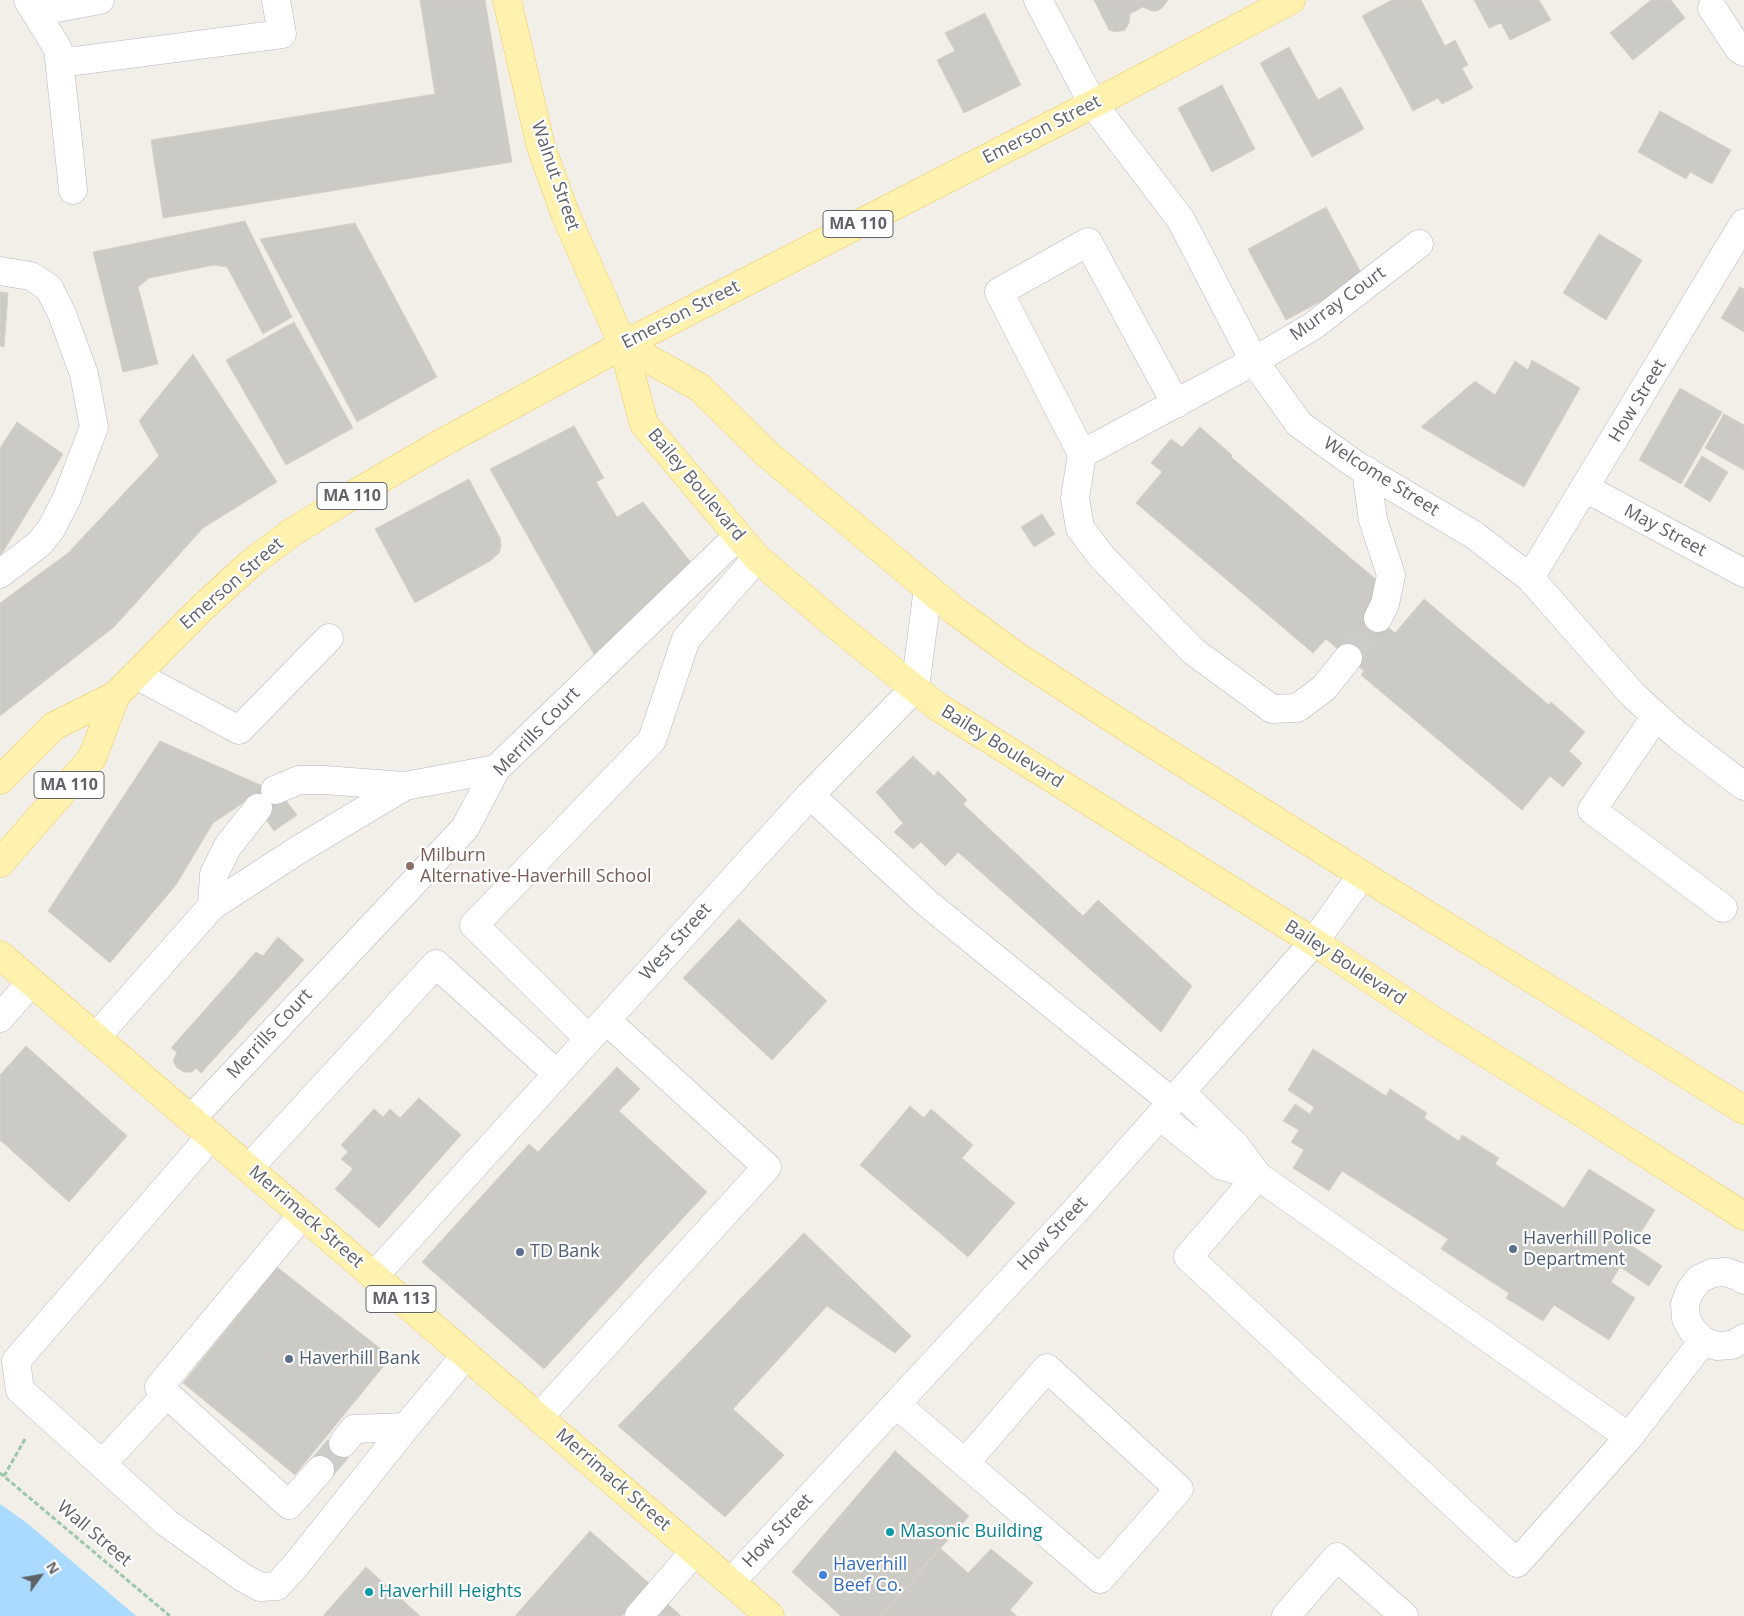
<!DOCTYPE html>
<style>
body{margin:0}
#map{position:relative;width:1744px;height:1616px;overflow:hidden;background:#f1efe8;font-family:"Open Sans",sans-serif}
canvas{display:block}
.north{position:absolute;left:15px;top:1551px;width:50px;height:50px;-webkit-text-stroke:4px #fff;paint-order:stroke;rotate:58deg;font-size:14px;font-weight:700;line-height:20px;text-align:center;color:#5f6368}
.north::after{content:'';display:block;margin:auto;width:18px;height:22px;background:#5f6368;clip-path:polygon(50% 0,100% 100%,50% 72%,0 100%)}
</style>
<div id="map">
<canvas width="1744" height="1616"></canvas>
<div class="north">N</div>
</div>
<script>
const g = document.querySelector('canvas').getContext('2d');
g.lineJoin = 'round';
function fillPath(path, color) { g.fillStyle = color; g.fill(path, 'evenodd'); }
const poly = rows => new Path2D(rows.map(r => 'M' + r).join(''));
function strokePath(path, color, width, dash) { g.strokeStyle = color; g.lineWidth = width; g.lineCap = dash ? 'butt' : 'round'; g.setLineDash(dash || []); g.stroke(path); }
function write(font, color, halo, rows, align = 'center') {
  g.font = font + ' "Open Sans",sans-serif'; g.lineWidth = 4.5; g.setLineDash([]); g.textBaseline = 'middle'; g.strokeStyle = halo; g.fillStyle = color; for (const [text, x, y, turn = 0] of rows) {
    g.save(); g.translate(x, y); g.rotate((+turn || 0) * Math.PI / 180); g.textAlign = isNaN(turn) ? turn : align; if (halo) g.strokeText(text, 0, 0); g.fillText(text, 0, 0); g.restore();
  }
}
fillPath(poly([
 [0,1504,27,1523,136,1616,0,1616]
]), '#aadaff');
const building = poly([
 [420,0,485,0,512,162,163,218,151,140,435,94,420,0],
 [1094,0,1168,0,1162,8,1157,11,1152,11,1143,7,1130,14,1129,23,1125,30,1116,32,1109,30,1094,0],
 [1392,0,1421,0,1445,46,1455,40,1468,65,1462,68,1473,88,1442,104,1438,98,1413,111,1362,16,1392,0],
 [1474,0,1539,0,1551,20,1510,40,1501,23,1489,28,1474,0],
 [1651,0,1671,0,1685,18,1633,60,1610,33,1651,0],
 [985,13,1021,85,964,113,937,60,955,51,945,33,985,13],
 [1289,47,1318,100,1341,87,1364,129,1312,157,1260,63,1289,47],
 [1222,85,1255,149,1212,172,1178,108,1222,85],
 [1660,111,1731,150,1712,184,1690,172,1686,179,1638,152,1660,111],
 [1326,207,1364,278,1286,320,1248,249,1326,207],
 [245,221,292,317,263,334,227,267,214,265,149,278,138,287,158,364,123,372,93,252,245,221],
 [355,223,437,377,357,422,260,239,355,223],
 [1599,234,1642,260,1606,320,1563,293,1599,234],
 [1740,287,1744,289,1744,332,1721,318,1740,287],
 [0,292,8,293,4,347,0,346,0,292],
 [294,322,353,428,286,465,226,360,294,322],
 [193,354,277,482,203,528,114,627,0,716,0,603,68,553,159,456,139,421,193,354],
 [1532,360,1580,388,1524,487,1421,427,1475,381,1495,395,1515,361,1528,370,1532,360],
 [1680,388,1722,412,1681,484,1639,460,1680,388],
 [1724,414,1744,425,1744,470,1705,448,1724,414],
 [17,422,63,454,3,552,0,555,0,448,17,422],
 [574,426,604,478,596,482,617,517,643,502,693,565,601,667,490,469,574,426],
 [1200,427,1232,455,1231,457,1386,588,1378,618,1395,633,1424,599,1549,705,1551,702,1585,732,1569,751,1582,763,1563,787,1550,776,1522,810,1361,675,1364,671,1326,639,1313,653,1136,503,1162,472,1151,463,1171,439,1182,447,1200,427],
 [1702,456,1728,472,1710,502,1684,486,1702,456],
 [469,479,500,538,501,546,499,553,490,561,415,603,375,529,469,479],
 [1042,514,1055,534,1034,547,1021,527,1042,514],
 [160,741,281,794,297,815,274,831,258,808,251,810,246,801,213,823,176,885,110,963,48,911,160,741],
 [913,756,934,776,938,771,967,800,963,804,1083,916,1098,900,1192,986,1161,1032,958,852,945,866,921,842,913,849,894,832,903,823,876,792,913,756],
 [739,919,827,1001,772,1060,683,978,739,919],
 [278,937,304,960,201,1073,196,1068,192,1072,184,1072,177,1068,173,1061,177,1052,171,1048,256,952,263,956,278,937],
 [26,1046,127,1136,69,1202,0,1140,0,1075,26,1046],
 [1313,1049,1386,1096,1390,1089,1427,1113,1424,1118,1459,1141,1462,1135,1499,1158,1495,1164,1564,1208,1589,1169,1655,1210,1632,1246,1662,1266,1649,1286,1620,1267,1611,1282,1635,1298,1609,1340,1554,1305,1543,1321,1506,1298,1509,1293,1441,1249,1448,1239,1342,1171,1329,1191,1293,1168,1304,1150,1291,1142,1299,1130,1283,1121,1295,1104,1310,1114,1314,1107,1288,1090,1313,1049],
 [617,1067,640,1089,619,1111,707,1192,544,1369,422,1262,529,1144,538,1152,617,1067],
 [419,1098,461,1135,379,1228,335,1189,353,1169,341,1159,348,1152,341,1145,374,1109,383,1117,390,1109,400,1118,419,1098],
 [910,1106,924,1118,931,1109,973,1145,962,1158,1015,1203,968,1257,860,1165,910,1106],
 [804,1233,911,1336,895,1353,827,1306,733,1409,784,1455,725,1517,618,1426,804,1233],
 [277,1267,391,1357,295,1475,183,1383,277,1267],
 [895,1451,969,1516,881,1616,841,1616,792,1572,895,1451],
 [590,1531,650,1584,622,1616,515,1616,590,1531],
 [940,1548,968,1573,991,1549,1033,1583,1010,1610,1017,1616,881,1616,940,1548],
 [366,1567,420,1616,323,1616,366,1567],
 [667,1603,681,1616,655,1616,667,1603]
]);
fillPath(building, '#cccac5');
strokePath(building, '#d6d1c6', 1);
strokePath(poly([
 [1348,658,1374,626,1378,618],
 [320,1470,343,1443]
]), '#ccccc8', 28, [28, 14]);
const minor = poly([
 [28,0,58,49,73,190],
 [1038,0,1093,104,1181,220,1254,361,1299,424,1356,465,1474,535,1530,578,1633,695,1677,735,1744,786],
 [1712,8,1739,49,1744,52],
 [35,12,100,0],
 [60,63,282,34,276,0],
 [0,271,31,276,49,288,62,314,84,374,94,427,67,498,51,529,39,544,0,574],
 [1176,404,1088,242,999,292,1082,454,1075,498,1080,528,1102,557,1193,651,1272,709,1297,708,1324,688,1348,658],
 [1082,454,1254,361,1313,326,1419,244],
 [1366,470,1373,520,1391,575,1385,604,1378,618],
 [1585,488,1744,573],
 [1530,578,1744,223],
 [136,675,239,730,329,638],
 [1656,716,1592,810,1723,908],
 [275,790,299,780,324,780,405,786],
 [810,795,927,903,1172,1102],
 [212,906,214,874,228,846,258,808],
 [0,1018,31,982],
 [96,1037,212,906,298,850,405,786,496,769],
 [589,1039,474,925,652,740,686,639,757,558],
 [1181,1092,1236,1146,1258,1176],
 [1160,1116,1222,1166,1258,1176],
 [191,1119,465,828,496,769,738,536],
 [211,1136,16,1361,20,1390,167,1523,242,1577,260,1587,277,1586,296,1565,406,1427],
 [249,1168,436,964,557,1074],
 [302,1215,159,1387,289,1505,320,1470],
 [374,1276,810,795,915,688,928,588],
 [1744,1280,1740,1277,1726,1272,1712,1273,1699,1279,1690,1291,1685,1304,1686,1319,1693,1331,1703,1341,1717,1346,1732,1345,1744,1338],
 [896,1404,965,1463,1100,1579,1179,1489,1047,1368,965,1463],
 [539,1417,767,1167,606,1020],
 [1629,1437,1258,1176,1188,1257,1517,1563,1629,1437,1703,1341],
 [343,1443,354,1429,406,1427,466,1355],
 [102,1464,167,1394],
 [731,1582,1077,1209,1314,942,1362,875],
 [639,1616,695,1551],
 [1286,1616,1337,1557,1404,1616]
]);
const major = poly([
 [507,0,541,147,566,216,623,345,644,424,757,558,837,626,938,707,1314,942,1434,1021,1584,1114,1744,1216],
 [623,345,699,387,766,453,955,611,1018,657,1126,727,1377,884,1599,1020,1744,1110],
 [0,780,54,726,116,695,203,607,250,564,291,533,341,502,440,444,623,345,1118,91,1291,0],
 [0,863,92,758,116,695],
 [0,955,770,1616]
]);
strokePath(minor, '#b5b8bc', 29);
strokePath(major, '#f2c960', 29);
strokePath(poly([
 [0,1473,170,1616],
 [4,1476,25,1439]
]), '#9cc7a9', 3, [5, 2.5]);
strokePath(minor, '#fff', 28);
strokePath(major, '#fff2af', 28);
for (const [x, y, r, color] of [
 [410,866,5,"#8d6e63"],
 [1513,1249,5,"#5c6f8a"],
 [520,1252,5,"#5c6f8a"],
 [289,1359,5,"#5c6f8a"],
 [890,1532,5,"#0f9aa8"],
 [823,1575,5,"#3f7fe0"],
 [369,1592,5,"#0f9aa8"]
]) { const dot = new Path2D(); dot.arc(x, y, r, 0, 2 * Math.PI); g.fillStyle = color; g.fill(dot); strokePath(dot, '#fff', 2); }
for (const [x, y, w] of [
 [858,224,70],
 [352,496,70],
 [69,785,70],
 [401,1299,70]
]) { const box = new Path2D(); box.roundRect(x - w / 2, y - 13.5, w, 27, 4); g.fillStyle = '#fff'; g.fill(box); strokePath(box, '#5f6368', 1); }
write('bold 16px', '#5f6368', null, [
 ["MA 110",858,224],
 ["MA 110",352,496],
 ["MA 110",69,785],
 ["MA 113",401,1299]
]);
write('18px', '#5f6368', '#fff', [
 ["Emerson Street",1042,130,-27],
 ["Walnut Street",555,176,71],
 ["Murray Court",1338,304,-36],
 ["Emerson Street",681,315,-27],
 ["How Street",1638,401,-59],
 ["Welcome Street",1381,477,32],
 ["Bailey Boulevard",696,485,50],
 ["May Street",1665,531,28],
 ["Emerson Street",232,584,-41],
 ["Merrills Court",537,732,-46],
 ["Bailey Boulevard",1002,747,32],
 ["West Street",676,942,-48],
 ["Bailey Boulevard",1345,963,33],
 ["Merrills Court",270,1034,-47],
 ["Merrimack Street",306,1217,41],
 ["How Street",1053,1234,-47],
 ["Merrimack Street",613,1480,41],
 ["How Street",778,1531,-47],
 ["Wall Street",94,1534,40]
]);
write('18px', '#785e54', '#fff', [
 ["Milburn",420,856],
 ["Alternative-Haverhill School",420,877]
], 'left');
write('18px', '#4e5e75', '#fff', [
 ["Haverhill Police",1523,1239],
 ["Department",1523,1260],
 ["TD Bank",530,1252],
 ["Haverhill Bank",299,1359]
], 'left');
write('18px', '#0d838f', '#fff', [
 ["Masonic Building",900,1532],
 ["Haverhill Heights",379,1592]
], 'left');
write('18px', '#366cbe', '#fff', [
 ["Haverhill",833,1565],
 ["Beef Co.",833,1586]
], 'left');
</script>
